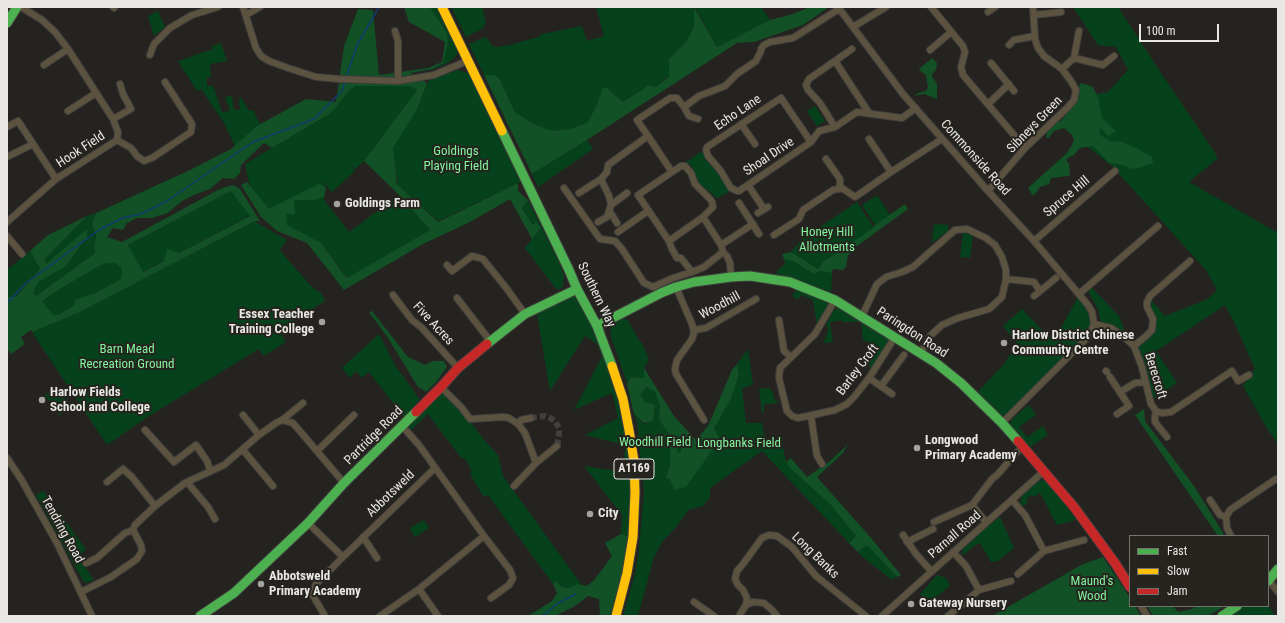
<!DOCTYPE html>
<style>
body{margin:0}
#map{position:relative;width:1285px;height:623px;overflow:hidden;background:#252320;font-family:"Roboto Condensed",sans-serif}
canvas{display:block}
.frame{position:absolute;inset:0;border:8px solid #e8e7e3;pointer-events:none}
.legend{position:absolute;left:1129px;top:535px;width:140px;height:72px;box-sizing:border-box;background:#26241f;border:1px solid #74726d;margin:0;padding:5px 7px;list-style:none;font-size:12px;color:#e8e7e3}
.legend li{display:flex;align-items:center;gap:8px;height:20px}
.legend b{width:20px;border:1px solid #74726d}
.scale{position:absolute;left:1139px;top:24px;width:80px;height:18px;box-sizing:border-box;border:2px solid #e8e7e3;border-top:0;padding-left:5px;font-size:12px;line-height:14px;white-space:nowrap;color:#e8e7e3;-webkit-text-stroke:3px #26241f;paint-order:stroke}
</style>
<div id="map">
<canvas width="1285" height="623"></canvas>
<div class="frame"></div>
<ul class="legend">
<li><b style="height:5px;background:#4caf50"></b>Fast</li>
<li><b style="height:5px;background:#ffc107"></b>Slow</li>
<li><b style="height:5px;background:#c62828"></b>Jam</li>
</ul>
<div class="scale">100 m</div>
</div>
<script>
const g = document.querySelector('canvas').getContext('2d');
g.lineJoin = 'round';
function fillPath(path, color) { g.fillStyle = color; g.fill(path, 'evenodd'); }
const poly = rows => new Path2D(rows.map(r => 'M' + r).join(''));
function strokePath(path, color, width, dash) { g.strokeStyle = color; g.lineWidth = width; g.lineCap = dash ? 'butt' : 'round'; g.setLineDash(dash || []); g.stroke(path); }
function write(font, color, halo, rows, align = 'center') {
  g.font = font + ' "Roboto Condensed",sans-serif'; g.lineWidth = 4; g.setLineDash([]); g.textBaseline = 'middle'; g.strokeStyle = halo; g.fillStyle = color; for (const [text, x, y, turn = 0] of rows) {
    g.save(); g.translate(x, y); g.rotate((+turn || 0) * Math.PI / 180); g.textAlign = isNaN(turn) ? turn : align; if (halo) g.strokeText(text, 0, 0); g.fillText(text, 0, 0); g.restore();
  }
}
fillPath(poly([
 [430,7,439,7,457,48,457,55,453,59,446,64,433,69,443,63,447,33],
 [451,7,482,7,486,23,482,29,466,37],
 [596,7,694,7,694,27,686,42,669,59,669,75,656,87,649,85,623,102,607,88,603,89,596,107,587,123,570,129,552,131,534,124,515,112,499,78,494,75,484,75,469,44,486,37,492,46,498,47,510,45,538,37,542,34,582,26,587,41,604,36],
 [695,7,761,7,770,20,717,47],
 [1073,7,1118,7,1159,70,1217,156,1217,159,1189,182,1278,233,1278,444,1268,430,1243,386,1255,369,1235,324,1225,305,1156,351,1177,383,1153,399,1146,366,1138,347,1150,337,1154,329,1150,302,1152,301,1165,316,1208,299,1217,290,1206,270,1112,166,1083,143,1079,97,1108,92,1128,70,1116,47,1098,45],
 [158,11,165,27,154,36,148,16],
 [221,43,227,61,210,64,211,77,207,77,207,86,213,86,222,112,230,111,225,97,232,96,234,110,240,110,239,98,241,97,249,111,253,110,260,124,235,146,224,123,201,89,197,91,178,61,213,49,212,46],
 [458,70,470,74,522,181,438,221,398,185,392,148,417,109,429,80],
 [355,86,411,86,417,90,364,161,355,169,350,165,355,171,332,192,321,180,325,186,324,200,349,232,399,195,430,230,348,278,322,244,292,228,268,213,249,183,245,164,331,113,348,92],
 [815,106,825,121,817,126,807,111],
 [587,140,593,149,538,187,532,174],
 [703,152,705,159,717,172,731,191,717,198,698,182,692,166,688,163,683,163,693,158,697,154],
 [231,191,251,215,142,272,128,245],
 [877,195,890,215,875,225,862,205],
 [528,200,558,260,564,275,563,287,557,290,525,248,532,239,535,222,533,225,522,208],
 [857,202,874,228,823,262,818,269,791,252,802,239],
 [96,213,92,225,96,235,94,248,95,253,36,296,33,293,38,281,65,267,81,245,87,239,87,230,46,265,45,259,78,225,87,216],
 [255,221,257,223,287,240,280,250,295,268,312,287,321,293,325,301,294,320,280,332,286,342,264,356,259,349,149,416,107,445,32,332,80,312],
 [934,224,948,225,948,231,932,243],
 [963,233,973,234,970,258,960,257],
 [30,251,40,269,17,296,7,297,7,270],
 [784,259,793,261,814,274,820,271,832,273,831,292,775,273,785,264],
 [107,263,114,263,121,267,122,274,121,279,95,293,75,300,76,304,62,313,53,317,42,301,58,290,99,266],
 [1091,287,1119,316,1127,337,1113,326,1101,322,1098,309,1089,293,1089,289],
 [797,288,825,300,827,302,827,307,817,326,813,300,801,295,798,300,792,296],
 [575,295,593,320,614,381,628,435,633,491,631,537,621,534,622,515,584,466,624,472,625,445,585,435,618,418,612,393,574,410,602,357,597,344,585,336,550,391,537,314,563,299],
 [1078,297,1083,302,1090,316,1090,326,1085,336,1005,415,999,415,978,392,1004,364,1017,344,1003,326,1022,309,1050,338,1062,326],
 [837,308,841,309,886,336,888,339,888,343,870,370,867,349,868,341,863,341,861,322,842,322,842,320,830,322,833,342,823,343,828,332,828,328,826,325,834,310],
 [619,319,627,319,639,340,642,343,649,360,644,368,644,378,631,377,627,383,611,337,611,324],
 [379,334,395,365,420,400,404,417,369,372,362,378,356,371,350,378,342,368],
 [748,349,753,384,742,389,746,423,762,423,765,441,781,440,786,461,791,468,830,504,856,536,849,543,762,451,710,488,710,497,703,506,688,510,677,526,663,541,654,557,638,616,623,616,635,574,639,550,644,492,637,422,634,414,644,424,653,421,655,405,645,402,640,394,647,387,655,392,660,406,659,419,668,433,681,438,681,453,671,451,670,464,666,478,714,429,731,398,739,375,737,364],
 [57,386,71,406,59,415,45,395],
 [770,388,770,390,772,391,775,401,781,401,778,403,764,404,764,412,762,413,759,389],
 [439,393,446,395,462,411,485,441,498,455,503,476,581,584,568,588,562,587,556,581,553,584,488,495,484,497,471,476,471,469,465,459,463,458,462,459,428,414,411,430,408,425],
 [1029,405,1036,415,1019,427,1027,437,1043,426,1048,435,1030,447,1012,429,1010,424,1012,419],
 [1043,480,1047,481,1076,520,1057,525,1040,493,1034,497,1032,495,1026,499,1028,503,1022,506,1020,503,1022,496,1035,483,1039,481],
 [43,491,86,549,78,557,94,580,85,583,82,579,36,495],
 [1000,517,1014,548,998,561,991,562,980,543,974,546,963,555,962,552,965,546,975,539,976,535],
 [424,520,429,528,415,537,410,528],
 [867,544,894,574,897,577,892,580,864,558,858,552],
 [938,575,946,578,950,586,927,604,920,594,936,576],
 [1244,606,1268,606,1276,616,1228,616]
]), '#05421c');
fillPath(poly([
 [404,7,430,7,447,33,448,42,443,63,433,69,411,73,413,81,423,80,427,84,417,109,393,148,397,184,438,222,518,183,518,191,528,200,522,208,533,225,536,222,541,228,532,239,510,199,468,223,423,244,344,290,307,243,277,231,261,217,241,185,247,182,269,209,319,184,326,187,324,197,315,200,294,200,295,215,286,213,287,225,321,243,347,278,430,230,399,195,364,161,417,90,411,86,355,86,348,92,331,113,272,148,264,143,241,165,240,173,234,179,223,178,210,189,194,195,182,201,168,213,152,218,137,218,127,223,123,230,113,228,107,237,122,242,216,191,225,187,233,185,240,189,260,221,255,221,80,312,32,332,31,330,21,337,25,344,11,354,7,349,7,297,17,296,40,269,30,251,48,235,87,216,45,259,46,264,87,229,87,239,81,245,65,267,38,282,33,293,36,296,95,253,94,248,96,235,92,225,96,213,190,170,231,149,257,126,306,99,336,102,344,46,358,9,373,10,379,75,428,68,442,62,445,42,409,22],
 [231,191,250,216,179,253,167,249,164,261,143,272,128,245],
 [107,263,114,263,121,267,122,274,121,279,95,293,74,300,76,304,62,313,54,316,42,301,58,290,99,266],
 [694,7,717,47,770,20,793,14,810,7,829,7,803,25,754,42,737,43,590,138,532,174,484,75,494,75,499,78,515,112,534,124,552,131,570,129,587,123,596,107,603,88,607,88,623,102,649,85,656,87,669,76,669,59,686,42,694,27],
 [932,58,937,63,936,70,932,74,933,78,937,84,937,99,924,94,914,96,918,93,926,91,928,87,926,75,919,70,920,68],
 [1081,83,1093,87,1098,97,1102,118,1116,131,1108,136,1100,127,1100,135,1112,142,1120,141,1134,147,1152,157,1153,163,1139,168,1131,169,1127,166,1113,163,1109,163,1093,146,1080,148,1073,156,1069,157,1066,160,1069,164,1070,173,1069,176,1051,178,1049,184,1040,187,1035,194,1032,195,1028,188,1067,153,1074,141,1072,135,1064,128,1054,131,1049,138,1046,138,1048,127,1052,124,1061,121,1079,97,1077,90],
 [905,204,908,209,850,251,851,253,848,255,846,267,843,270,833,269,832,273,820,271,814,274,793,261,784,259,782,254,791,252,818,269,823,262,873,228,875,225],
 [372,311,408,357,425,365,433,361,444,361,447,367,437,381,426,392,418,387,388,338,369,312],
 [737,364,739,375,731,398,714,429,720,439,686,487,674,490,670,479,666,478,670,464,670,447,676,446,678,453,681,453,681,438,668,433,659,419,660,406,655,392,647,387,640,394,645,402,655,405,653,421,644,423,634,414,627,384,631,377,644,378,644,368,674,416,696,440,708,426,732,370],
 [1144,409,1145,421,1194,486,1225,536,1218,536,1135,415],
 [848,444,843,453,817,477,872,539,901,575,897,577,867,545,858,552,849,543,856,536,830,504,791,469,786,462,791,458,807,477,830,461],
 [621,534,630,537,617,595,610,616,600,616,599,599,588,596,575,606,555,616,528,616,552,601,557,593,553,584,556,581,562,587,568,588,578,584,587,586,595,579,612,556,605,543],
 [1103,557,1130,598,1130,606,1135,606,1141,616,992,616,1083,564],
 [1147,606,1173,606,1178,612,1192,609,1197,606,1225,606,1208,616,1153,616]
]), '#125026');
strokePath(poly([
 [346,78,357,45,379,7],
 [7,303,26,283,99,230,122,218,141,214,167,201,253,142,314,119,342,91,345,81],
 [541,616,545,614,558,603,576,594]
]), '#0e3d6c', 1.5);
strokePath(poly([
 [531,418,545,416,550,418,555,421,559,428,559,435,557,446]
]), '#42403d', 6, [6, 3]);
const street = poly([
 [21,7,42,20,55,32,68,49,113,119,118,132,117,140,56,179],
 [113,7,114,8],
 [243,7,256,48,261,56,269,61,288,68,316,77,339,79,398,81,434,75,467,61],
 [838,7,903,94,988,191,1034,241,1088,305,1092,312,1094,324],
 [931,7,963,46,965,52,961,67,963,75,1025,148],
 [988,12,995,7],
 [246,15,260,7],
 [1034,15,1061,12],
 [853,27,886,7],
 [395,31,398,41,398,81],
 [1009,45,1014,40,1035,36],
 [930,50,951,32],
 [150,55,154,44,170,28,192,15,218,7],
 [1074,58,1079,31],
 [835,61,869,113],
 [991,63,1014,91],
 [44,65,68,49],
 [1062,69,1074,58,1103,65,1114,56],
 [988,104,1009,84],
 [684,107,689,116,698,119],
 [68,111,96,93],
 [113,119,131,109,123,94,120,84],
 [741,124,755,144],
 [7,127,18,121,56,179,7,222],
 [835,127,857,112,902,118,916,108],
 [648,136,672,172,638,195,669,241,703,217,721,245,723,252],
 [869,139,891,172],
 [117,140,131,148,137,156,144,161,152,158,191,132,192,124,165,82],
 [811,142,739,191,737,191,731,188,720,170,708,156,706,150,707,147,781,98,811,142,819,131,835,127,820,103,808,90,806,85,809,79,852,49],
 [7,157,33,144],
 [826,159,840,179,840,189],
 [672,172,681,166,685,166,691,173,695,184,710,199,712,202,713,207,703,217],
 [748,185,764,209],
 [564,188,600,239,615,241,622,249,644,283,653,287,673,278,692,272,704,267,723,252,727,256,730,263,731,277],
 [988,191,1025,148,1068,107,1074,100,1076,90,1071,81,1062,69,1044,56,1038,48,1035,39,1033,7],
 [579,193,601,179],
 [739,203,759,234],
 [611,205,627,193],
 [610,212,617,223],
 [758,213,768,207],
 [598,222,607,217,611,205,609,196,601,179,607,172,608,165,648,136,637,120,670,98,677,98,684,107,699,96,725,86,737,74,756,61,761,51,761,49,764,45,770,42,793,38,839,9],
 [618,232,648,211],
 [774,235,799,219,803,210,833,190,842,188,855,197,891,172,942,139],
 [7,236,22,254],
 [669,241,672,249,677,258,681,258,692,272],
 [1034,241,1115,171],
 [721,245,753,224],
 [447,265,452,271,472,256,483,259,507,289,525,314],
 [1006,279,1034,282,1040,291],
 [676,287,692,324,694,333,692,339,677,360,675,369,676,374,704,420],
 [1079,294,1158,226],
 [393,295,412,320,421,327,458,368],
 [1034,296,1056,278],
 [457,298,491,342],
 [835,300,815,334,780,368,779,378,786,407,787,411,792,416,798,418,808,416,835,410,847,404,854,397,869,378,895,337],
 [862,316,877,284,886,277,902,272,913,267,955,230,967,229,986,238,995,245,1002,257,1006,270,1006,279,1002,297,989,309,958,318,942,325,930,336,921,353],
 [779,320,784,351,791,357],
 [1094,324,1111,328,1122,335,1134,346,1142,367,1151,404,1156,411,1155,417,1155,422,1167,437],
 [694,330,706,328,756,299],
 [1134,346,1146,336,1152,330,1153,319,1147,307,1147,302,1150,296,1190,261],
 [1106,371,1107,372],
 [1110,377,1129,406,1117,414],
 [869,378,892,394],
 [881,386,904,355],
 [441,387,462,408,470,419,503,417,509,418,518,424,525,433,536,463,514,486],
 [1120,392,1135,383,1146,382],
 [1156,411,1162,413,1171,412,1232,371,1238,381,1249,375],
 [243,415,259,435],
 [811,416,817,456,822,464],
 [282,420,293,423,344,483],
 [1002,423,1089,336,1094,324],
 [518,424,521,420,531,418],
 [402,426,419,445,484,536,510,570,513,578,509,585,491,598],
 [145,430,174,462,196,445,207,461,210,470],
 [243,450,273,486],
 [317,451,354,415],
 [7,458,21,479,57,543,92,616],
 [536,463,557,446],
 [107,482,123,469,132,477,155,506],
 [187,482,208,507,215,519],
 [1012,500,1025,515,1044,551],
 [1210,500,1220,515,1226,517,1227,528,1231,536],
 [972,505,986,522],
 [1226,517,1230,510,1276,479],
 [934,522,972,505,992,479,998,474,1017,452],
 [308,523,343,557,316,584,312,594,325,616],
 [903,535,916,554,931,571],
 [363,537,377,558],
 [907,542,933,529],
 [343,557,435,468],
 [86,563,97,558,125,533,133,530],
 [1018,574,1044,551,1084,540],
 [1268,579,1278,592],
 [419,589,438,616],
 [979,590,1011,581],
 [81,592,111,577,137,559,142,551,141,545,133,530,135,525,155,506,185,483,224,465,259,435,276,423,282,420,303,403],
 [694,602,714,616],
 [746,605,753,602,764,603,772,610,777,616],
 [1141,606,1147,616],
 [380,616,419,589,484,536],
 [739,616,746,605,747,598,743,590,738,585,735,579,737,571,743,564,762,538,769,535,777,536,792,547,816,576,866,616],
 [882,616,1044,471],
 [948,616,979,590,966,566,953,552]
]);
const fast = poly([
 [7,23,17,7],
 [502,131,569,270,577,289,597,326,612,366],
 [597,326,661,293,676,287,694,282,731,277,750,276,790,282,835,300,936,363,961,383,1002,423,1018,441],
 [487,344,525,314,577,289],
 [1268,581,1278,569],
 [200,616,234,593,308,523,344,483,416,412],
 [1222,616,1237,606]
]);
const slow = poly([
 [442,7,502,131],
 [612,366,623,399,629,430,634,461,635,493,633,537,627,573,616,616]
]);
const jam = poly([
 [416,412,441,387,458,368,487,344],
 [1018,441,1074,507,1115,563,1130,587]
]);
strokePath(street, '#3f3e3c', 8);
strokePath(fast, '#3f3e3c', 11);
strokePath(slow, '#3f3e3c', 11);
strokePath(jam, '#3f3e3c', 11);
strokePath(street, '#5c5240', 6);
strokePath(fast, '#4caf50', 9);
strokePath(slow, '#ffc107', 9);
strokePath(jam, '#c62828', 9);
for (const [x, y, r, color] of [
 [337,204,4,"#a4a29f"],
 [322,322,4,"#a4a29f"],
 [1004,343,4,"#a4a29f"],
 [42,400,4,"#a4a29f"],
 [917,448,4,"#a4a29f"],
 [590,514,4,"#a4a29f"],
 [261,584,4,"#a4a29f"],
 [911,604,4,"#a4a29f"]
]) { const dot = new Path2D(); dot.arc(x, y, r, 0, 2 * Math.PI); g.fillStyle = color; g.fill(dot); strokePath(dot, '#26241f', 1.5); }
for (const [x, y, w] of [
 [634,469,40]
]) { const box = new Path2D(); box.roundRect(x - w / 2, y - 10, w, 20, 3); g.fillStyle = '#26241f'; g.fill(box); strokePath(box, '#e8e7e3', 1); }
write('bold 12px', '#e8e7e3', null, [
 ["A1169",634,469]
]);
write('13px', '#e8e7e3', '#26241f', [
 ["Echo Lane",738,113,-34],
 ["Sibneys Green",1035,125,-46],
 ["Hook Field",81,150,-33],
 ["Shoal Drive",769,157,-34],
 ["Commonside Road",975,158,48],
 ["Spruce Hill",1067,197,-40],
 ["Southern Way",596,295,64],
 ["Woodhill",720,306,-28],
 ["Five Acres",433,324,47],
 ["Paringdon Road",912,333,33],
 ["Barley Croft",858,370,-53],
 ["Berecroft",1155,376,73],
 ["Partridge Road",374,436,-45],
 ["Abbotsweld",391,494,-44],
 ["Tendring Road",62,530,61],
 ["Parnall Road",955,535,-41],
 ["Long Banks",815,556,44]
]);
write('13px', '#84f59d', '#26241f', [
 ["Goldings",456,152],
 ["Playing Field",456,167],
 ["Honey Hill",827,233],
 ["Allotments",827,248],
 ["Barn Mead",127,350],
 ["Recreation Ground",127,365],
 ["Woodhill Field",655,443],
 ["Longbanks Field",739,444],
 ["Maund's",1092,582],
 ["Wood",1092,597]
]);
write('bold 13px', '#e8e7e3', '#26241f', [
 ["Goldings Farm",345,204],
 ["Essex Teacher",314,315,"right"],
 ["Training College",314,330,"right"],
 ["Harlow District Chinese",1012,336],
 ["Community Centre",1012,351],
 ["Harlow Fields",50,393],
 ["School and College",50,408],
 ["Longwood",925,441],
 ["Primary Academy",925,456],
 ["City",598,514],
 ["Abbotsweld",269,577],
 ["Primary Academy",269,592],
 ["Gateway Nursery",919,604]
], 'left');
</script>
